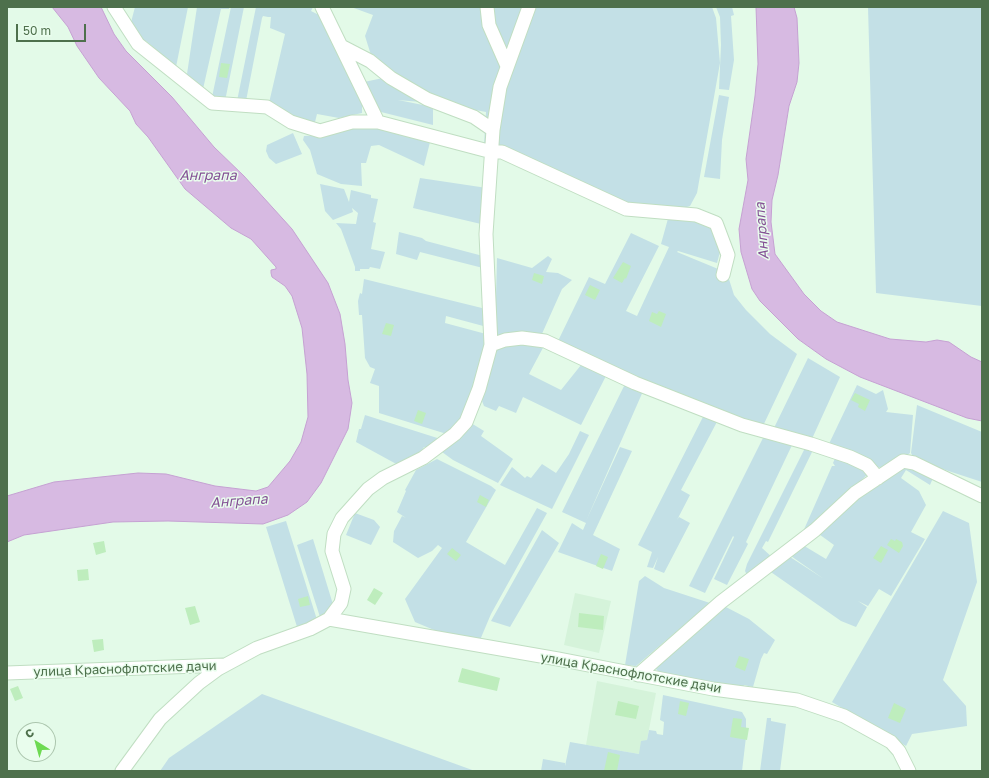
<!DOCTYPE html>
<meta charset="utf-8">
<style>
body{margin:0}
#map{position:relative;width:989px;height:778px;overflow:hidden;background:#e3fae8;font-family:"Golos Text",sans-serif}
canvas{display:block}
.frame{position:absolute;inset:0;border:8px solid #4e704c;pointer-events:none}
.north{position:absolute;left:16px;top:722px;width:40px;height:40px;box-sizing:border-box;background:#e9fded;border:1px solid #abc5ad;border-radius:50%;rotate:323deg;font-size:11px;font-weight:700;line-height:16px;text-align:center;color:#4e704c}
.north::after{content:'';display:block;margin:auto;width:14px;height:18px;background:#6dda52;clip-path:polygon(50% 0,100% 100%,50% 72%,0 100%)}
.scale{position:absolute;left:16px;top:24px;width:70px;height:18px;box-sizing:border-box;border:2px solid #4e704c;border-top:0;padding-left:5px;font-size:12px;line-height:14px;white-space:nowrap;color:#4e704c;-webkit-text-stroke:3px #e9fded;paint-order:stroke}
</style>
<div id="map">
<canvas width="989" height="778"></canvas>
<div class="frame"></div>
<div class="north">С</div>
<div class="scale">50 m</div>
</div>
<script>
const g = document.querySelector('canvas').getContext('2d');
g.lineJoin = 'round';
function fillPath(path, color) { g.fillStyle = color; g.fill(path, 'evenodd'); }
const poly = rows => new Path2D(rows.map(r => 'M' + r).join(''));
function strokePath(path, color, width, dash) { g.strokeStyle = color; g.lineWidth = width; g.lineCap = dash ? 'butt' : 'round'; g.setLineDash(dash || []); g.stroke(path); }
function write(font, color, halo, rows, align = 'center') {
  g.font = font + ' "Golos Text",sans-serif'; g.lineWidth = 3; g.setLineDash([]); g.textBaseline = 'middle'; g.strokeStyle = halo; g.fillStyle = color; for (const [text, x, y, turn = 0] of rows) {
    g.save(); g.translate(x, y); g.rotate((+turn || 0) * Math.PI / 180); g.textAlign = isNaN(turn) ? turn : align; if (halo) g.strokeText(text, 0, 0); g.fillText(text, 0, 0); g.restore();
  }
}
fillPath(poly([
 [575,593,611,601,599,653,564,645],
 [597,681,656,693,647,740,639,754,586,745]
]), '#d5f3da');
fillPath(poly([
 [135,7,188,7,176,67,146,41,145,42,130,26],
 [197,7,229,7,229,9,221,9,203,89,187,74],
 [231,7,244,7,225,101,212,97],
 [256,7,313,7,311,11,317,14,321,8,362,103,362,113,339,118,317,114,315,122,303,122,278,106,269,103,285,34,270,28,271,17,268,17,263,16,262,18,246,101,237,101],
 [351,7,712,7,716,18,720,63,697,193,690,206,684,208,645,205,623,202,484,145,486,112,444,104,398,100,433,107,433,125,381,112,364,82,383,78,376,71,365,36,373,15],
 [716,7,732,7,734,15,731,16,734,60,729,90,719,89,721,45,720,17],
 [868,7,982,7,982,306,876,293],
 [719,95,729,97,722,140,720,179,704,177],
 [368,121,422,134,420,140,430,142,424,166,379,145,371,146,366,163,361,163,362,186,341,184,317,174,310,150,303,140,304,136,321,135],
 [293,133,302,154,276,164,269,158,266,151,267,145],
 [420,178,487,188,481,224,413,208],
 [320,184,344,189,349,202,351,190,371,195,371,198,378,199,373,222,376,223,371,249,385,252,380,269,370,267,369,269,360,269,360,271,355,271,355,267,341,229,336,223,356,224,358,213,352,208,353,212,333,220,325,211],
 [694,212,718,231,720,252,717,263,678,251,677,252,723,271,728,276,734,295,746,310,770,334,797,354,762,428,665,390,558,341,589,277,605,284,631,233,659,246,626,311,637,316,669,247,661,244,669,215],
 [399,232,422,238,426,241,483,256,483,268,420,252,417,260,396,254],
 [548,256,552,259,546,272,558,273,572,280,562,289,541,336,495,336,497,258,532,268],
 [364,279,486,309,487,327,446,316,445,323,486,334,486,346,474,400,450,435,379,413,379,386,370,383,375,369,370,367,365,358,362,315,359,315,358,301,360,293,362,294],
 [505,344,545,344,529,374,561,390,581,365,586,368,590,366,607,374,581,425,523,397,516,413,499,406,496,411,484,406,482,401,496,351],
 [808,358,840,377,811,441,773,430],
 [626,382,644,389,586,521,620,447,632,451,593,535,620,549,612,571,558,552,572,523,583,530,586,523,562,512],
 [857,385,876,394,883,390,888,409,886,412,913,415,910,453,886,470,827,448],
 [917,405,982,432,982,482,915,460,911,453],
 [706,411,719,418,681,490,690,495,677,520,679,517,690,523,664,573,654,569,658,557,653,568,647,567,652,552,638,545],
 [365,415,431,436,447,441,434,449,424,447,418,456,400,466,356,442,359,429,361,429],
 [471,423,484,431,481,436,513,459,498,483,453,460,442,452,459,439],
 [580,431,589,435,552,509,500,485,512,467,525,478,527,476,531,478,542,464,556,473,569,454],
 [765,434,793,443,756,521,746,542,748,544,727,585,714,579,734,537,733,536,705,593,689,586],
 [806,446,814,448,768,542,766,541,762,548,773,558,748,577,745,571,747,564],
 [836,456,870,472,820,520,802,534,832,466,835,466,833,463],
 [437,459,491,486,496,490,466,542,505,565,537,508,547,513,491,614,480,640,453,638,415,622,405,599,442,548,438,545,432,551,418,558,393,542,394,531,402,516,406,518,397,512,406,491,405,490,416,470],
 [899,466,909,466,933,478,930,485,906,470,901,478,919,491,926,505,911,532,925,539,891,596,879,589,868,606,858,601,867,607,856,627,841,621,768,570,787,555,824,579,788,554,801,544,826,559,834,545,816,532],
 [943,511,969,523,977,582,943,680,966,706,967,726,912,734,906,746,832,702],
 [355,513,374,520,380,527,371,545,346,535],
 [286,521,318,623,298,630,266,527],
 [542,530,559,543,510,627,491,621],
 [313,539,335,611,320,617,297,545],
 [645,576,664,588,710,603,636,666,625,665,639,581],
 [722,605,749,619,775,640,767,654,764,653,761,659,753,687,744,685,743,688,660,673,654,667],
 [262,694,475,771,160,771,169,758],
 [663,695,742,712,746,719,746,737,742,771,541,771,543,759,565,763,565,766,570,742,639,754,641,741,647,740,649,730,656,731,657,734,663,735,664,722,660,720],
 [767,718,771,718,771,721,786,724,780,771,760,771]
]), '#c3e0e6');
const water = poly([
 [52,7,101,7,114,34,126,51,172,97,214,147,244,176,292,229,328,283,340,314,345,344,348,380,352,403,348,429,321,483,307,502,288,515,263,524,168,521,113,522,24,535,7,542,7,496,54,482,138,473,166,474,215,486,256,491,268,487,290,461,301,442,308,417,307,374,302,328,292,296,285,286,272,277,271,273,271,270,276,269,276,267,251,239,231,228,185,189,148,137,136,124,130,111,99,78,77,46,68,27,52,7],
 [756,7,794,7,797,18,799,63,797,82,789,106,778,175,772,200,771,222,775,254,804,294,821,311,837,322,890,339,926,342,937,340,949,342,971,357,982,362,982,421,967,418,860,377,826,359,798,339,760,301,752,289,741,252,739,229,748,180,746,159,755,96,758,64,756,7]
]);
fillPath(water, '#d7bae2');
strokePath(water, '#c5a1d2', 1);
fillPath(poly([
 [221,63,230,64,227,78,219,77],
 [623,262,631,266,626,279,625,278,622,283,613,278],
 [534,273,544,276,542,284,532,280],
 [590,285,600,290,595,300,585,295],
 [659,311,666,314,661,327,649,321,652,312,657,314],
 [386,323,394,325,391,336,382,334],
 [855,393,870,400,865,411,858,407,859,404,851,400],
 [418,410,426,413,422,424,414,421],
 [480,495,489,500,486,507,477,502],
 [891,539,895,541,896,539,902,542,903,546,899,553,887,545],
 [104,541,106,552,96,555,93,543],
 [881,546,888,550,881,563,873,558],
 [452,548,461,555,456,561,447,554],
 [601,554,608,557,603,569,596,566],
 [88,569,89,580,78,581,77,570],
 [374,588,383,593,375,605,367,600],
 [308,596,310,605,300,607,298,599],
 [195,606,200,622,190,625,185,608],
 [579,613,604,616,603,630,578,627],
 [103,639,104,650,94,652,92,640],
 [739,656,749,659,745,671,735,667],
 [462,668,500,678,497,691,458,682],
 [18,686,23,698,15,701,10,689],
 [618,701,639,706,636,719,615,715],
 [680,701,689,703,686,716,678,714],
 [894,703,906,709,900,723,888,718],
 [733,718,742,719,741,727,749,728,747,740,730,737],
 [608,752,620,755,617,771,604,771]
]), '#beedbd');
const minor = poly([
 [114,7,138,44,212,103,267,107,291,122,320,131,352,122,378,122,492,152,502,152,626,209,696,215,716,223,728,255,723,275],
 [322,7,378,122],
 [487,7,489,25,507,66],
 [493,130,500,87,529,7],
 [491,345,505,340,522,338,545,341,635,383,742,425,811,444,850,457,867,465,878,478],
 [329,619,558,659,713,689,797,700,844,716,891,742,899,751,909,771],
 [7,673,224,665],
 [638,675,721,602,815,530,855,493,903,461,914,463,982,496],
 [122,771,160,719,199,683,218,669,257,648,310,629,329,619,341,603,344,589,332,551,334,534,342,518,368,489,383,478,423,458,455,434,466,422,479,389,491,345,486,234,493,130,474,117,427,99,391,78,370,61,341,46]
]);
strokePath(minor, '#c0dec2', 15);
strokePath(minor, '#fff', 13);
write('13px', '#4e704c', '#e9fded', [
 ["улица Краснофлотские дачи",125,669,-2],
 ["улица Краснофлотские дачи",631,673,10]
]);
write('italic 14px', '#845195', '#e9fded', [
 ["Анграпа",208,176],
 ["Анграпа",762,231,-94],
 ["Анграпа",239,501,-4]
]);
</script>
